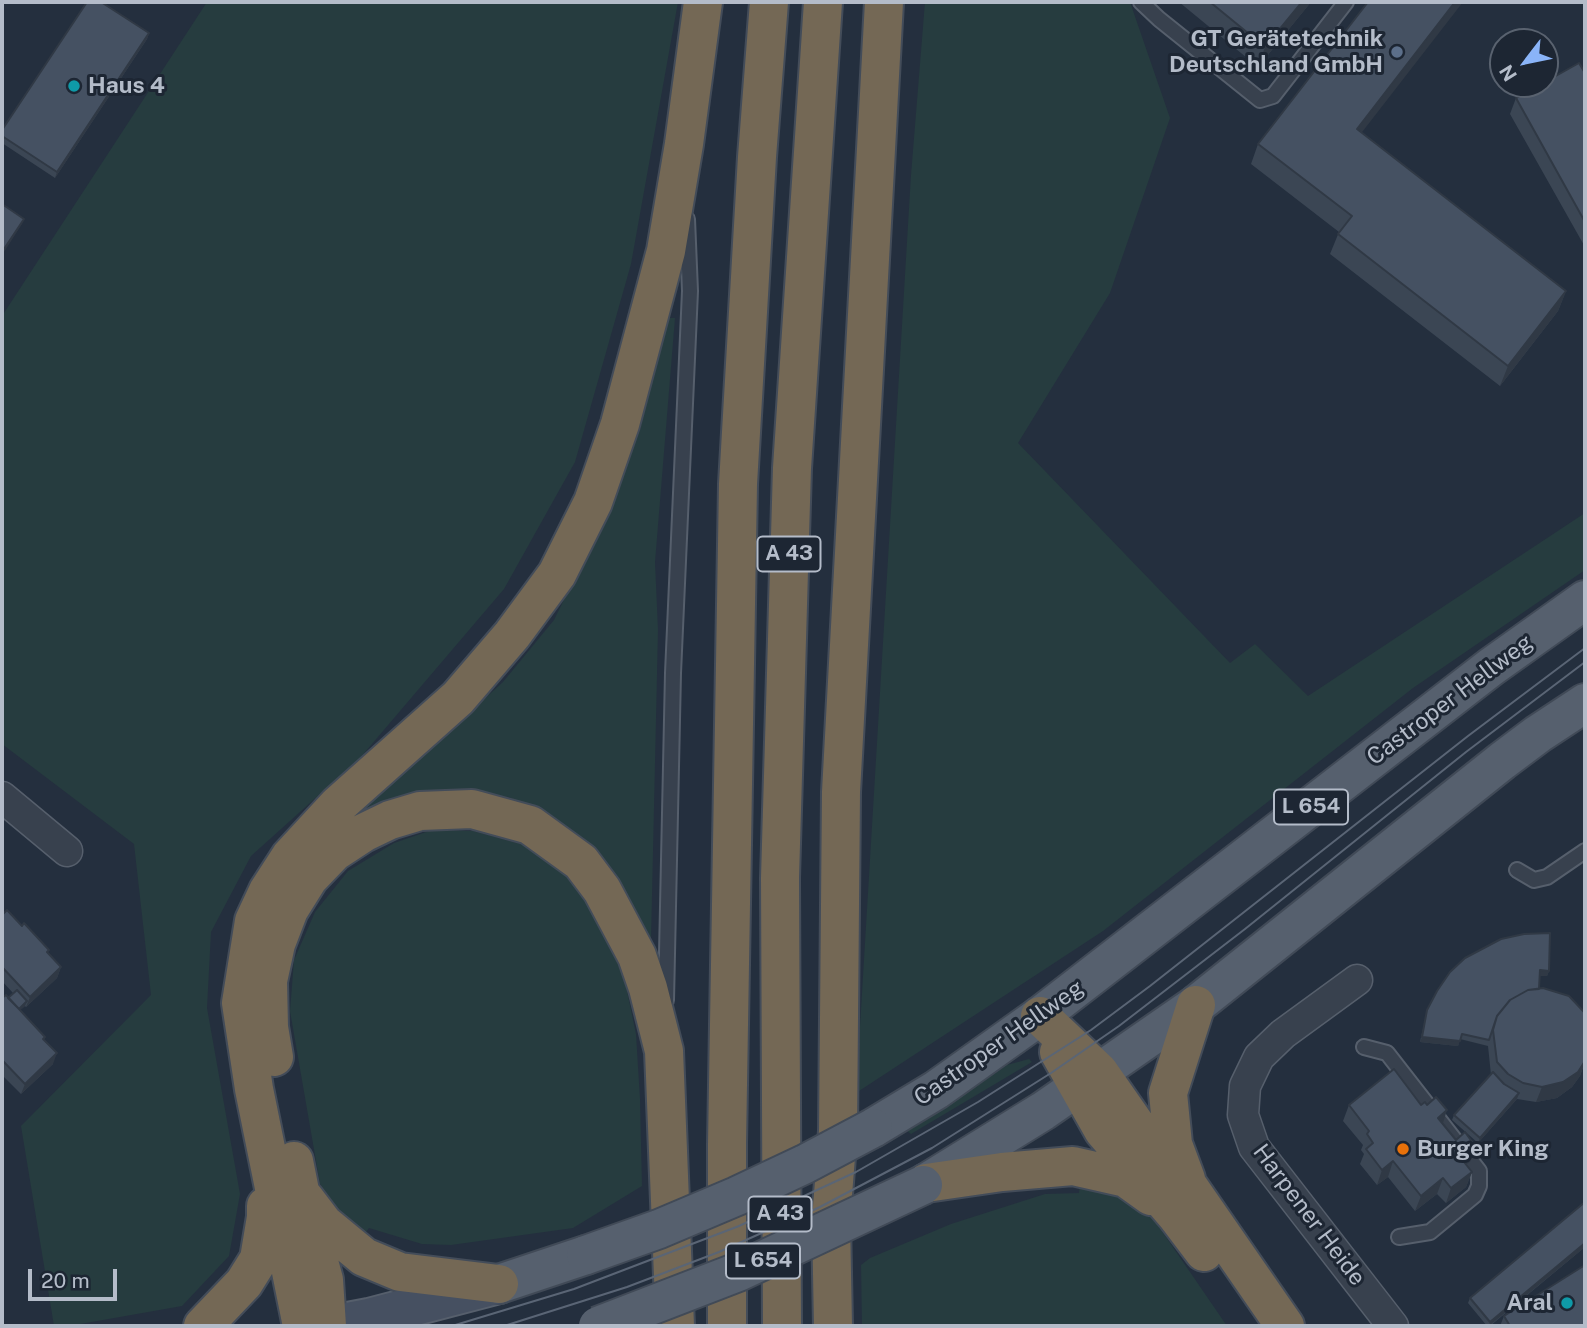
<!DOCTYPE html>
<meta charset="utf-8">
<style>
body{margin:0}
#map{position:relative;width:1587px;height:1328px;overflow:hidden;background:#242f3e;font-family:"Public Sans",sans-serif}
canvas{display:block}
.frame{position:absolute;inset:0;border:4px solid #b4bcc9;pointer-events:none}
.north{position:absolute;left:1489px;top:28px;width:70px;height:70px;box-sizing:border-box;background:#1d2633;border:2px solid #59626f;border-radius:50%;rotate:238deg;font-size:19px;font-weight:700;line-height:28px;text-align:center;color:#b4bcc9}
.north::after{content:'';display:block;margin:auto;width:24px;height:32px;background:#8ab4f8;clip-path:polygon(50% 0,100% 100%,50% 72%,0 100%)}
.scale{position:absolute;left:28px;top:1269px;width:89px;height:32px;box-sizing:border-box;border:4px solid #b4bcc9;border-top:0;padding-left:9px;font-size:21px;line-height:24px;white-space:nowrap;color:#b4bcc9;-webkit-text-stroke:5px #1d2633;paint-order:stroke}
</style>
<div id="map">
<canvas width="1587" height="1328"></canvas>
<div class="frame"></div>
<div class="north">N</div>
<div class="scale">20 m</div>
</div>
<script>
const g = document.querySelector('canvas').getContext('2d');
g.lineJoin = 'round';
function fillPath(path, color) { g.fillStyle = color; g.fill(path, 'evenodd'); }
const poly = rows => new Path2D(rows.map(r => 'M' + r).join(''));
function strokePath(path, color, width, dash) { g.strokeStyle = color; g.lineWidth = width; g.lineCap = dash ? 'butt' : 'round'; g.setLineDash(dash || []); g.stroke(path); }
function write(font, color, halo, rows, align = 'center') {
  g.font = font + ' "Public Sans",sans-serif'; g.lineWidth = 6; g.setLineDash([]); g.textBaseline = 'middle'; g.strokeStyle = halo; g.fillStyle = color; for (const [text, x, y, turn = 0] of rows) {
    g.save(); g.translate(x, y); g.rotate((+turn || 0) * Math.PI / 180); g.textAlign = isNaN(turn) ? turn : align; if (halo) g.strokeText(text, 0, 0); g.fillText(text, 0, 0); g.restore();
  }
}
fillPath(poly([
 [207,2,678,2,631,264,575,462,504,589,360,758,251,856,211,932,207,1008,240,1194,229,1256,182,1306,69,1326,54,1326,21,1126,151,995,134,844,2,744,2,316],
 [925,2,1130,2,1170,118,1110,293,1018,443,1230,663,1255,644,1308,696,1585,513,1585,570,1413,688,1103,931,856,1093,911,175],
 [667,318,675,318,655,562,658,630,651,940,646,944,543,815,509,797,431,795,342,823,420,757,503,682,554,620,607,512,640,430],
 [432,830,473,831,524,845,566,876,598,917,625,981,636,1034,640,1099,642,1186,573,1228,451,1245,422,1244,369,1228,360,1240,320,1184,290,1011,294,960,315,912,348,871,394,843],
 [1029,1059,1032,1062,911,1134,907,1131,931,1117,1007,1065],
 [1080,1181,1144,1205,1227,1326,862,1326,861,1265,870,1258,951,1224,1045,1194,1079,1193]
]), '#263c3f');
const service = poly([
 [1141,2,1159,19,1260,100,1273,96,1346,2],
 [1517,870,1534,880,1547,877,1585,851],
 [666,1000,673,673,690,291,687,219],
 [1364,1047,1387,1053,1479,1171,1479,1186,1475,1195,1430,1232,1399,1237]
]);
const minor = poly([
 [2,797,67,851],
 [1357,980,1283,1034,1259,1057,1245,1086,1243,1115,1254,1147,1393,1326]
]);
const secondary = poly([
 [327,1326,369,1318,499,1284]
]);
const primary = poly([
 [873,1128,936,1090,1040,1016,1491,667,1585,600],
 [923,1185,1043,1111,1196,1005,1502,761,1538,734,1585,703],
 [499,1284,586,1255]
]);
const motorway = poly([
 [1040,1016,1099,1072,1152,1148,1189,1187,1285,1326],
 [1059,1052,1103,1130,1176,1215,1204,1252],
 [274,1057,269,1027,268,981,276,944,289,910,309,878,334,852,363,833,390,820,420,811,472,809,530,825,581,862,602,890,637,956,648,988,664,1051,675,1326],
 [294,1161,300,1191,324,1280,327,1326],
 [1186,1179,1173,1144,1168,1093,1196,1005],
 [926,1183,1002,1172,1073,1166,1126,1178,1151,1196],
 [305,1199,324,1224,364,1257,400,1272,499,1284],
 [203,1326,244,1283,259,1259,266,1217,266,1206],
 [302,1326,254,1089,241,1003,254,921,268,891,290,857,338,805,458,698,512,635,557,574,593,502,620,424,666,251,684,144,703,2],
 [727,1326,727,1144,738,484,757,157,769,2],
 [782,1326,780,878,792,468,823,2],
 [833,1326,831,1220,838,1131,841,792,884,2]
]);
strokePath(service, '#565f6c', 18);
strokePath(minor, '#565f6c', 33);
strokePath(secondary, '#565f6c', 42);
strokePath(primary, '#414a57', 42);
strokePath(motorway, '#434c59', 42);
strokePath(service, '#38414e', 14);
strokePath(minor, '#38414e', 30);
strokePath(secondary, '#465061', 38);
strokePath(primary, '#56606e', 38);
strokePath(motorway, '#746855', 38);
strokePath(poly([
 [452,1326,574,1289,739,1226,856,1172,978,1102,1091,1030,1150,986,1468,736,1585,648],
 [504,1326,627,1287,719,1252,820,1207,932,1148,1051,1073,1119,1026,1245,929,1466,752,1585,662]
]), '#5a6575', 2);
const primaryBridge = poly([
 [586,1255,659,1229,737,1196,805,1164,873,1128],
 [598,1326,738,1272,923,1185]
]);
strokePath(primaryBridge, '#414a57', 42, []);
strokePath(primaryBridge, '#56606e', 38);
fillPath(poly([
 [1179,2,1311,2,1258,67],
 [149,33,147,39,55,178,2,143,2,130],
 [1585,73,1585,247,1510,114,1516,98],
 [1362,133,1566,291,1558,311,1500,386,1330,254,1339,232,1251,164,1258,144],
 [2,915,48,953,61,967,57,978,26,1007,25,1006,20,1010,45,1037,44,1040,53,1064,21,1094,2,1075,2,998,8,998,13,993,2,981],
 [1549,971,1547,976,1540,976,1539,989,1585,1062,1580,1076,1572,1087,1557,1098,1536,1102,1517,1099,1478,1143,1452,1120,1454,1115,1491,1075,1488,1046,1460,1039,1458,1046,1420,1042,1427,1010],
 [1349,1105,1421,1105,1470,1162,1466,1165,1472,1172,1466,1187,1446,1203,1437,1194,1415,1211,1388,1177,1377,1185,1360,1164,1364,1154,1361,1150,1363,1145,1343,1121],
 [1585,1202,1585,1247,1490,1326,1487,1326,1468,1303,1470,1298],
 [1504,1316,1585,1326,1500,1326]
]), '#3b4654');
fillPath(poly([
 [1302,2,1311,2,1258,67,1265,47],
 [1455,2,1463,2,1349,149,1357,129],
 [149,33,147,39,55,178,57,172],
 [24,219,22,224,2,255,2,252],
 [1566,291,1558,311,1500,386,1508,366],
 [61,967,57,978,26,1007,30,997],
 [1540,970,1549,971,1547,976,1538,976],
 [27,1001,25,1006,13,1017,15,1012],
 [1422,1037,1460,1041,1458,1046,1420,1042],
 [57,1053,53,1064,21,1094,25,1084],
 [1585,1061,1580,1076,1572,1087,1557,1098,1536,1102,1542,1087],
 [1519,1093,1517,1099,1478,1143,1480,1138],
 [1447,1110,1442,1126,1438,1118],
 [1475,1146,1470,1162,1467,1164,1464,1173,1458,1177,1467,1153],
 [1393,1161,1388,1177,1377,1185,1382,1170],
 [1472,1172,1466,1187,1446,1203,1451,1188],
 [1443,1178,1437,1194,1415,1211,1421,1196],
 [1585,1243,1585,1247,1489,1326,1490,1322]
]), '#303945');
const building = poly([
 [87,2,101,2,149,33,57,172,2,136,2,130,87,2],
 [1210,2,1302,2,1265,47,1210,2],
 [1368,2,1455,2,1357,129,1566,291,1508,366,1338,234,1352,216,1258,144,1368,2],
 [1579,63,1585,73,1585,222,1516,98,1542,84,1545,84,1545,82,1579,63],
 [2,204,24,219,2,252,2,204],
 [7,910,22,926,24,923,49,950,47,952,61,967,30,997,2,967,2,915,7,910],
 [1550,933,1549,971,1540,970,1539,989,1528,990,1510,1000,1497,1016,1489,1040,1462,1034,1460,1041,1422,1037,1427,1010,1437,991,1450,972,1465,958,1501,939,1524,934,1550,933],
 [1543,988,1569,996,1584,1012,1585,1015,1585,1061,1578,1072,1563,1082,1542,1087,1523,1083,1508,1074,1497,1062,1493,1030,1497,1016,1510,1000,1528,990,1543,988],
 [17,990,27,1001,19,1009,8,998,17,990],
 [6,995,45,1037,43,1039,57,1053,25,1084,2,1060,2,998,6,995],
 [1394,1069,1421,1105,1425,1102,1427,1105,1436,1097,1447,1110,1438,1118,1456,1140,1465,1132,1475,1146,1467,1153,1469,1157,1464,1162,1472,1172,1451,1188,1443,1178,1421,1196,1393,1161,1382,1170,1366,1149,1373,1143,1367,1134,1369,1131,1349,1105,1394,1069],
 [1493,1072,1504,1084,1519,1093,1480,1138,1454,1115,1493,1072],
 [1585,1202,1585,1243,1490,1322,1470,1298,1585,1202],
 [1585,1265,1585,1326,1510,1326,1504,1316,1585,1265]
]);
fillPath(building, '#455162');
strokePath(building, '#303945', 2);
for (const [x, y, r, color] of [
 [1397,52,7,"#5c6f8a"],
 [74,86,7,"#0f9aa8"],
 [1403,1149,7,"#e8710a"],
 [1567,1303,7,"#0f9aa8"]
]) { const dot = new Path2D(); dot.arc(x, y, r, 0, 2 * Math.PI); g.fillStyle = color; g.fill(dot); strokePath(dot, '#1d2633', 2.5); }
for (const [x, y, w] of [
 [789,554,63],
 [1311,807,74],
 [780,1214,63],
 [763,1261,74]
]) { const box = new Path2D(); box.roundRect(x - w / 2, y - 17.5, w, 35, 5); g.fillStyle = '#1d2633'; g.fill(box); strokePath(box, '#b4bcc9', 2); }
write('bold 21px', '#b4bcc9', null, [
 ["A 43",789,554],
 ["L 654",1311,807],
 ["A 43",780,1214],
 ["L 654",763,1261]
]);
write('bold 23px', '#b4bcc9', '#1d2633', [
 ["GT Gerätetechnik",1383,39],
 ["Deutschland GmbH",1383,65],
 ["Haus 4",88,86,"left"],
 ["Burger King",1417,1149,"left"],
 ["Aral",1553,1303]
], 'right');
write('23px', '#b4bcc9', '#1d2633', [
 ["Castroper Hellweg",1450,700,-37],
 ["Castroper Hellweg",999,1043,-35],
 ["Harpener Heide",1309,1215,53]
]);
</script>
